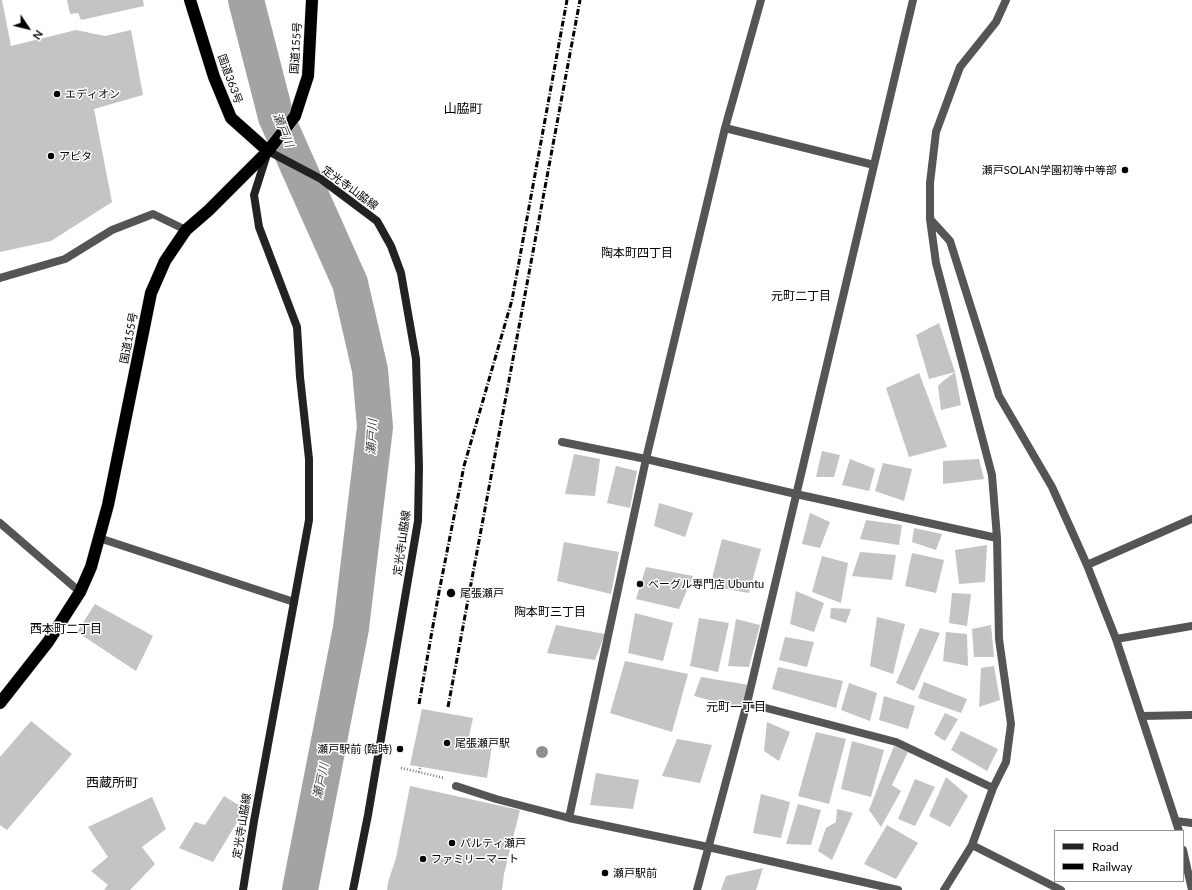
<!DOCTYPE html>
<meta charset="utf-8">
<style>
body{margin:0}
#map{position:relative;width:1192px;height:890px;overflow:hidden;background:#fff;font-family:Lato,sans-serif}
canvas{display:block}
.legend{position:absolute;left:1054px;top:830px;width:130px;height:52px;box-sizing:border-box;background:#fff;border:1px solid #999;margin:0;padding:5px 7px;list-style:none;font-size:12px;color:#000}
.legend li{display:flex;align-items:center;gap:8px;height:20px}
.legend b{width:20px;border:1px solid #999}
.north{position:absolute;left:8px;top:8px;width:40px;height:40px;-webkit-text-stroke:3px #fff;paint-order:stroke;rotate:125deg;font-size:11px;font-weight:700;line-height:16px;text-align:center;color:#000}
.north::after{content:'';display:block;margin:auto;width:14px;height:18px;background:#000;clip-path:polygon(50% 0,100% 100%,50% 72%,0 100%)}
</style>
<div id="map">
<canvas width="1192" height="890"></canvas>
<ul class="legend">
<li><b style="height:5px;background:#222"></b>Road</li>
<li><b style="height:5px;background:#000"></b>Railway</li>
</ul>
<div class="north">N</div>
</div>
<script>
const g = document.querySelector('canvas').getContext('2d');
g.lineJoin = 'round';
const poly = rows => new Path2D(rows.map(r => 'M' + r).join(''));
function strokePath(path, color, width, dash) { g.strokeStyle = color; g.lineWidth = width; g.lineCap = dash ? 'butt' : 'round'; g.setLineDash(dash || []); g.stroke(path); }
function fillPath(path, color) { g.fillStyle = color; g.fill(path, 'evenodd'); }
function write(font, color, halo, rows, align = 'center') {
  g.font = font + ' Lato,"Noto Sans JP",sans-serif'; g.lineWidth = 3; g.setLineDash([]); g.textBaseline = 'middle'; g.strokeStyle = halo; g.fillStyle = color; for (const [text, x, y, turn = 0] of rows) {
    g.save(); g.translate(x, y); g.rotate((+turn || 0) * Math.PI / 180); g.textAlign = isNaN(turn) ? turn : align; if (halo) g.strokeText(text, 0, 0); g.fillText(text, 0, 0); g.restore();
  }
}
strokePath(poly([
 [246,0,276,117,350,283,370,370,375,427,351,628,300,890]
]), '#a3a3a3', 36);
fillPath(poly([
 [0,0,2,0,11,46,76,30,105,36,131,30,143,95,94,109,112,202,51,241,0,252],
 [67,0,143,0,144,6,81,20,78,13,70,14],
 [939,323,955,372,929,379,916,335],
 [955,372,961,405,941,410,938,386,943,381],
 [919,373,947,447,909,457,886,388],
 [822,451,840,455,834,477,816,477],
 [574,454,600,459,595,496,565,494],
 [850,459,875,469,869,491,842,485],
 [979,459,984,479,943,484,943,461],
 [883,463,912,469,904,501,875,491],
 [616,466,637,471,630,508,607,503],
 [659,503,693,513,685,537,654,526],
 [810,513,830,522,820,548,802,544],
 [866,520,902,525,899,545,860,539],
 [914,528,942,534,936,550,912,542],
 [722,539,761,549,749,593,710,586],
 [564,542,619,552,611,594,557,581],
 [987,545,985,582,959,584,955,550],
 [860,552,896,555,892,580,852,576],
 [912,553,944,560,936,593,905,586],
 [822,556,848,563,841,603,812,592],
 [646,567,693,576,679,609,636,599],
 [796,591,824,603,814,632,790,624],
 [952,593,971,594,967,626,949,623],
 [95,604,153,636,136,671,77,632],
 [831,608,851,609,846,623,830,618],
 [635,613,673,623,663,661,628,653],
 [877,617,905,624,893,674,870,666],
 [699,618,729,623,718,672,690,666],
 [736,619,760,625,749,667,728,666],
 [556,625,605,634,595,660,547,653],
 [991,625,994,657,974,657,972,629],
 [920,628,940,633,914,691,896,683],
 [946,632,967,634,968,666,943,661],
 [785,637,814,642,807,667,779,660],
 [625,661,688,674,672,732,610,713],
 [994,666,1000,700,979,707,981,668],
 [778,667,843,681,836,708,772,689],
 [701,677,749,685,743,709,694,696],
 [924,682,967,699,961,713,918,698],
 [849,683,877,693,870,721,841,710],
 [884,696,915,706,908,729,879,720],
 [422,709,473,718,468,741,492,745,487,778,410,765],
 [945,713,958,719,945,741,934,734],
 [31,721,72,754,7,830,0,825,0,757],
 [767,722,790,732,779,761,764,751],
 [961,731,998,749,987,771,951,750],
 [816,732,846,739,829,804,798,796],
 [677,739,712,745,700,783,662,776],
 [852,741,884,750,871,797,841,789],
 [894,746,908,752,892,785,901,791,881,827,869,810],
 [596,773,639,780,633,809,590,805],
 [946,777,968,796,950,827,929,816],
 [915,779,935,787,915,826,898,819],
 [410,786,520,810,504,874,502,890,387,890,388,882,396,858],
 [761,794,790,802,781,838,753,833],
 [224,796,245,809,213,862,179,848,195,822,205,825],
 [152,797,166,829,142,847,155,864,130,890,104,890,108,885,91,871,108,857,88,827],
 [798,804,821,810,811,845,786,844],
 [837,809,853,813,832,860,818,851,826,828,836,822],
 [887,825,918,843,896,879,864,864],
 [763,868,756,890,721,890,726,876]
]), '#c4c4c4');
const highway = poly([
 [190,0,214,77,231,118,268,151],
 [0,703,48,642,80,592,91,567,108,505,151,293,165,261,186,230,209,210,268,151,295,116,308,76,312,0]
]);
strokePath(highway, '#dbdbdb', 13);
strokePath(poly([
 [401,768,444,778],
 [419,772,421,766]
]), '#777', 2.5, [1, 2]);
strokePath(poly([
 [725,128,874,165],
 [930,219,950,241,999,396,1052,487,1087,565,1116,639,1179,831],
 [0,278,65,259,112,230,153,214,186,230],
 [562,442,646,459,796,494,997,538],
 [0,523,80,592],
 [99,538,294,602],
 [1087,565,1192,519],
 [1116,639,1192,626],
 [747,703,896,742,993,788],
 [1142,716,1192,715],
 [456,786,496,799,569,818,708,847,898,890],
 [569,818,646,459,725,128,761,0],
 [1176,821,1192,823],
 [972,845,1061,890],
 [1183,850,1192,890],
 [697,890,747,703,913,0],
 [944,890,972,845,993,788,1006,762,1011,724,999,639,997,538,992,475,936,263,930,219,930,183,936,132,960,67,996,22,1006,0]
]), '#555', 8);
strokePath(poly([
 [243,890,254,821,309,520,309,459,300,377,297,327,259,227,254,195,268,151,321,179,377,221,391,246,401,273,416,359,419,467,418,521,368,815,353,890]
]), '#222', 8);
strokePath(highway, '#000', 12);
strokePath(poly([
 [419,704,439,592,464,466,512,300,567,0],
 [448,707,580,0]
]), '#000', 3, [6, 2, 1, 2]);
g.fillStyle = '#8f8f8f';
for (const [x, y] of [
 [542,752]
]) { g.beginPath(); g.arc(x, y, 6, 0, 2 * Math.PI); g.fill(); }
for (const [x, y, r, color] of [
 [57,94,4,"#000"],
 [51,156,4,"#000"],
 [1125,170,4,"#000"],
 [640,584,4,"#000"],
 [451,593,5,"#000"],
 [447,743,4,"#000"],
 [400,749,4,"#000"],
 [452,843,4,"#000"],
 [423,859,4,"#000"],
 [605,873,4,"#000"]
]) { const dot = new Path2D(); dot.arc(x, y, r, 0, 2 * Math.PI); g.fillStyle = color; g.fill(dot); strokePath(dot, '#fff', 1.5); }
write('11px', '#000', '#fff', [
 ["国道155号",296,48,-86],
 ["国道363号",230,79,70],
 ["定光寺山脇線",350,188,36],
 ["国道155号",129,338,-79],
 ["定光寺山脇線",402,543,-82],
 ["定光寺山脇線",242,826,-81]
]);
write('11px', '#000', '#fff', [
 ["エディオン",65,94],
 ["アピタ",59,156],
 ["瀬戸SOLAN学園初等中等部",1117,170,"right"],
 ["ベーグル専門店 Ubuntu",648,584],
 ["尾張瀬戸",460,593],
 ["尾張瀬戸駅",455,743],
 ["瀬戸駅前 (臨時)",392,749,"right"],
 ["パルティ瀬戸",460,843],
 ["ファミリーマート",431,859],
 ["瀬戸駅前",613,873]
], 'left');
write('italic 12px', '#444', '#fff', [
 ["瀬戸川",283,130,68],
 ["瀬戸川",372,437,-87],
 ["瀬戸川",321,781,-79]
]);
write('12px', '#000', '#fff', [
 ["陶本町四丁目",637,253],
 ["元町二丁目",801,296],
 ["陶本町三丁目",550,612],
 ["西本町二丁目",66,629],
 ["元町一丁目",736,707]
]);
write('13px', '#000', '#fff', [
 ["山脇町",463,109],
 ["西蔵所町",112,783]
]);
</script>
